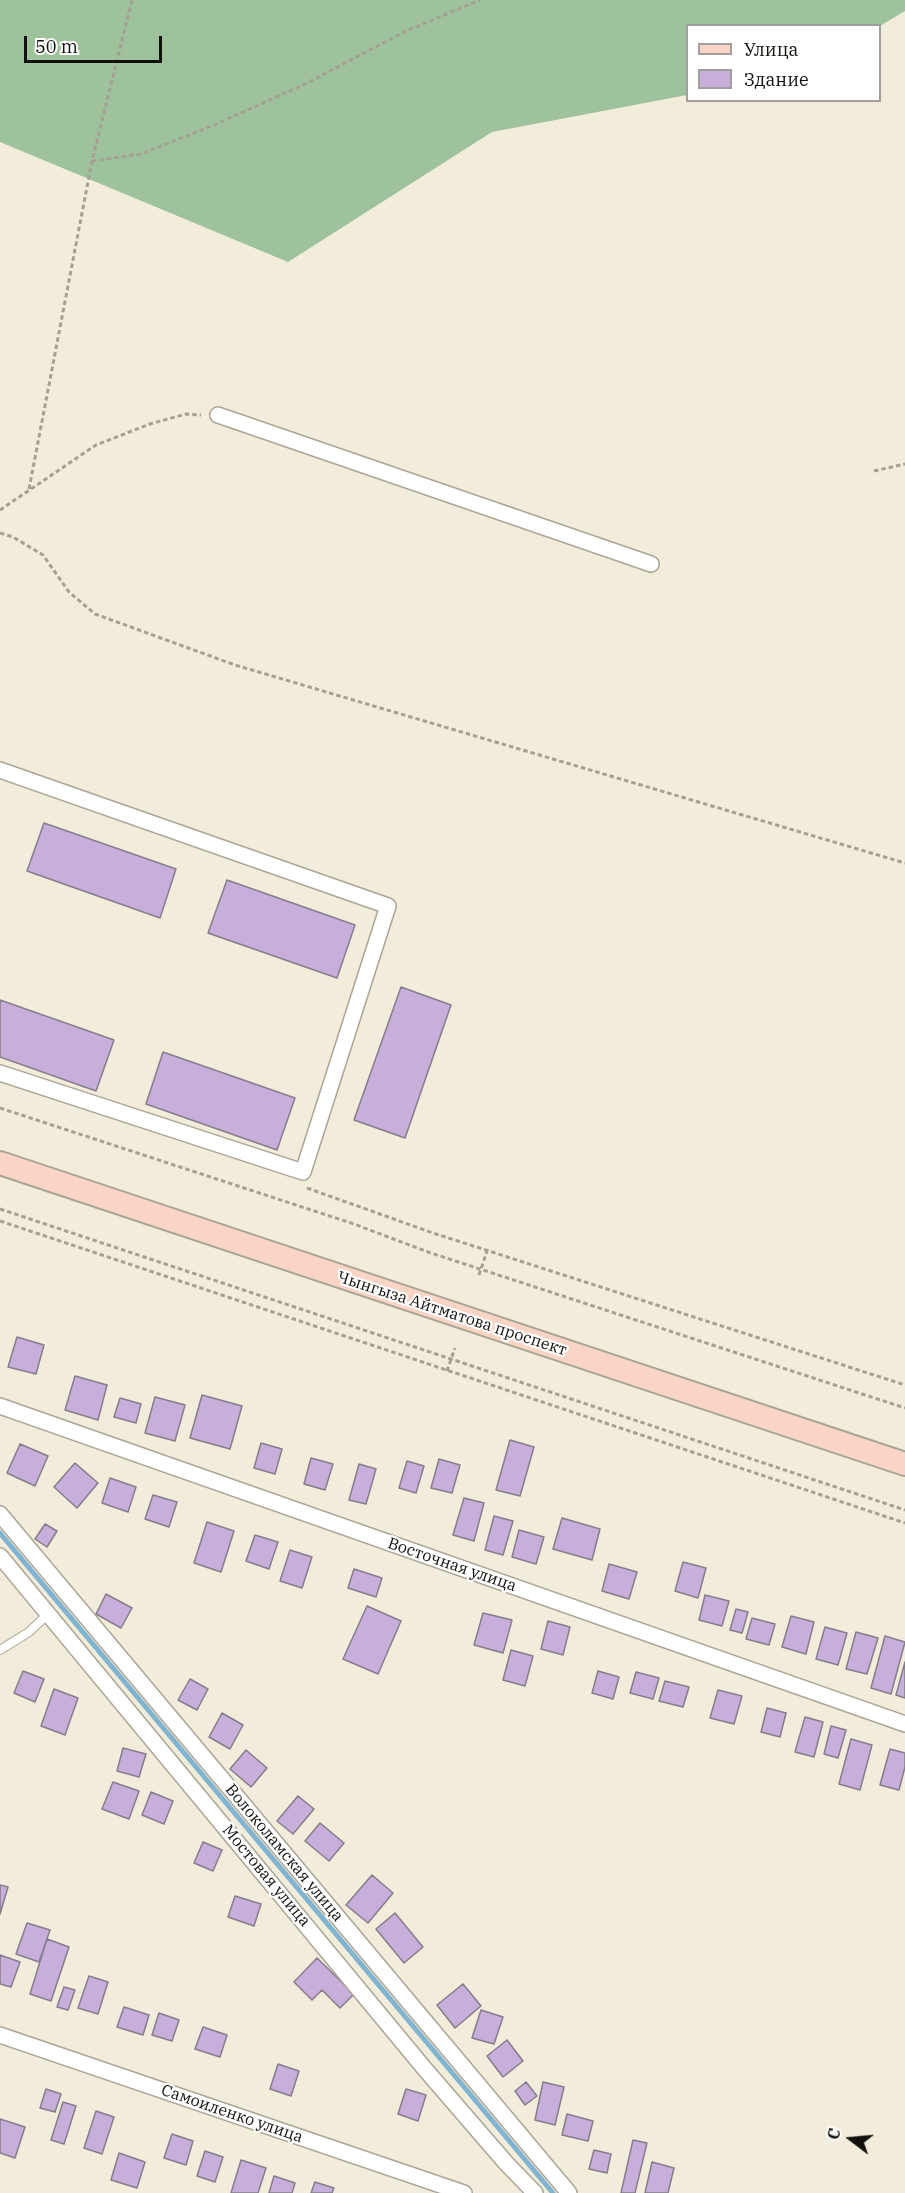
<!DOCTYPE html>
<meta charset="utf-8">
<style>
body{margin:0}
#map{position:relative;width:905px;height:2193px;overflow:hidden;background:#f2ecdb;font-family:"IBM Plex Serif",serif}
canvas{display:block}
.legend{position:absolute;left:686px;top:24px;width:195px;height:78px;box-sizing:border-box;background:#fff;border:2px solid #a09f9d;margin:0;padding:8px 10px;list-style:none;font-size:18px;color:#12100a}
.legend li{display:flex;align-items:center;gap:12px;height:30px}
.legend b{width:30px;border:2px solid #a09f9d}
.north{position:absolute;left:821px;top:2109px;width:60px;height:60px;-webkit-text-stroke:4px #fff;paint-order:stroke;rotate:286deg;font-size:16px;font-weight:700;line-height:24px;text-align:center;color:#12100a}
.north::after{content:'';display:block;margin:auto;width:21px;height:27px;background:#12100a;clip-path:polygon(50% 0,100% 100%,50% 72%,0 100%)}
.scale{position:absolute;left:24px;top:36px;width:138px;height:27px;box-sizing:border-box;border:3px solid #12100a;border-top:0;padding-left:8px;font-size:18px;line-height:21px;white-space:nowrap;color:#12100a;-webkit-text-stroke:4px #fff;paint-order:stroke}
</style>
<div id="map">
<canvas width="905" height="2193"></canvas>
<ul class="legend">
<li><b style="height:8px;background:#fad5c5"></b>Улица</li>
<li><b style="height:16px;background:#c8aedb"></b>Здание</li>
</ul>
<div class="north">С</div>
<div class="scale">50 m</div>
</div>
<script>
const g = document.querySelector('canvas').getContext('2d');
g.lineJoin = 'round';
function fillPath(path, color) { g.fillStyle = color; g.fill(path, 'evenodd'); }
const poly = rows => new Path2D(rows.map(r => 'M' + r).join(''));
function strokePath(path, color, width, dash) { g.strokeStyle = color; g.lineWidth = width; g.lineCap = dash ? 'butt' : 'round'; g.setLineDash(dash || []); g.stroke(path); }
function write(font, color, halo, rows, align = 'center') {
  g.font = font + ' "IBM Plex Serif",serif'; g.lineWidth = 4.5; g.setLineDash([]); g.textBaseline = 'middle'; g.strokeStyle = halo; g.fillStyle = color; for (const [text, x, y, turn = 0] of rows) {
    g.save(); g.translate(x, y); g.rotate((+turn || 0) * Math.PI / 180); g.textAlign = isNaN(turn) ? turn : align; if (halo) g.strokeText(text, 0, 0); g.fillText(text, 0, 0); g.restore();
  }
}
fillPath(poly([
 [0,0,905,0,905,11,880,26,688,26,687,95,492,132,288,262,0,142]
]), '#9ec39c');
strokePath(poly([
 [0,1533,553,2193]
]), '#81b4d1', 5);
const building = poly([
 [44,823,176,869,160,918,27,871,44,823],
 [227,880,355,925,337,978,208,933,227,880],
 [401,987,451,1005,405,1138,354,1120,401,987],
 [0,1000,114,1040,96,1091,0,1057,0,1000],
 [163,1052,295,1098,277,1150,146,1104,163,1052],
 [17,1337,44,1345,36,1374,8,1367,17,1337],
 [75,1376,107,1385,98,1420,65,1410,75,1376],
 [202,1395,242,1406,230,1449,190,1438,202,1395],
 [155,1397,185,1405,175,1441,145,1433,155,1397],
 [120,1398,141,1404,136,1423,114,1417,120,1398],
 [510,1440,534,1447,520,1496,496,1490,510,1440],
 [261,1443,282,1449,275,1474,254,1468,261,1443],
 [20,1444,48,1456,35,1486,7,1473,20,1444],
 [311,1458,333,1464,325,1490,304,1484,311,1458],
 [439,1459,460,1465,452,1493,431,1488,439,1459],
 [407,1461,424,1466,416,1493,399,1488,407,1461],
 [75,1463,98,1483,77,1508,54,1487,75,1463],
 [359,1464,376,1469,366,1504,349,1500,359,1464],
 [110,1478,136,1487,128,1512,102,1503,110,1478],
 [153,1495,177,1502,169,1527,145,1519,153,1495],
 [464,1498,484,1503,474,1541,453,1535,464,1498],
 [494,1516,513,1521,503,1555,485,1550,494,1516],
 [562,1518,600,1529,592,1560,553,1549,562,1518],
 [207,1522,234,1531,221,1572,194,1563,207,1522],
 [45,1524,57,1531,47,1547,35,1539,45,1524],
 [519,1530,544,1537,536,1564,512,1557,519,1530],
 [255,1535,278,1542,269,1569,246,1561,255,1535],
 [290,1550,312,1557,302,1588,280,1581,290,1550],
 [683,1562,706,1568,698,1598,675,1591,683,1562],
 [609,1564,637,1572,629,1599,602,1591,609,1564],
 [354,1569,382,1578,376,1597,348,1588,354,1569],
 [106,1594,132,1608,121,1628,96,1614,106,1594],
 [705,1595,729,1601,722,1626,699,1620,705,1595],
 [367,1606,401,1621,378,1674,343,1659,367,1606],
 [736,1609,748,1612,742,1633,730,1630,736,1609],
 [483,1613,512,1620,503,1653,474,1645,483,1613],
 [791,1616,814,1622,806,1654,782,1647,791,1616],
 [752,1618,775,1624,769,1645,746,1639,752,1618],
 [548,1621,570,1627,563,1655,541,1649,548,1621],
 [825,1627,847,1633,838,1665,816,1659,825,1627],
 [856,1632,878,1638,867,1674,846,1669,856,1632],
 [885,1636,905,1642,891,1694,871,1688,885,1636],
 [511,1650,533,1656,525,1686,503,1680,511,1650],
 [905,1662,905,1698,896,1695,905,1662],
 [23,1671,44,1679,35,1702,14,1693,23,1671],
 [598,1671,619,1677,613,1699,592,1693,598,1671],
 [636,1672,659,1678,653,1699,630,1693,636,1672],
 [190,1679,208,1689,197,1710,178,1700,190,1679],
 [665,1681,689,1687,683,1707,659,1701,665,1681],
 [54,1689,78,1698,65,1735,41,1726,54,1689],
 [718,1690,742,1696,734,1724,710,1718,718,1690],
 [767,1708,786,1713,780,1737,761,1732,767,1708],
 [222,1713,243,1725,230,1749,209,1737,222,1713],
 [805,1717,823,1722,814,1757,795,1752,805,1717],
 [831,1726,846,1730,838,1758,824,1754,831,1726],
 [851,1739,872,1745,860,1790,839,1784,851,1739],
 [123,1748,146,1754,139,1777,117,1771,123,1748],
 [890,1749,905,1753,905,1767,899,1790,880,1785,890,1749],
 [246,1750,267,1768,251,1787,230,1769,246,1750],
 [113,1782,139,1791,129,1819,102,1809,113,1782],
 [151,1792,173,1801,164,1824,142,1815,151,1792],
 [298,1796,314,1809,293,1834,277,1821,298,1796],
 [320,1823,344,1843,329,1861,305,1841,320,1823],
 [203,1842,222,1850,213,1871,194,1863,203,1842],
 [372,1875,393,1893,368,1923,346,1905,372,1875],
 [0,1885,8,1887,0,1914,0,1885],
 [235,1896,261,1904,254,1926,228,1917,235,1896],
 [395,1913,423,1947,404,1963,376,1929,395,1913],
 [27,1923,50,1930,39,1962,16,1954,27,1923],
 [47,1939,69,1947,51,2001,30,1994,47,1939],
 [0,1955,20,1962,11,1987,0,1984,0,1955],
 [317,1958,354,1994,340,2008,322,1990,312,2000,294,1982,317,1958],
 [89,1976,108,1982,98,2014,78,2008,89,1976],
 [463,1984,481,2006,455,2028,437,2005,463,1984],
 [64,1987,75,1990,68,2010,57,2007,64,1987],
 [124,2007,149,2015,143,2035,117,2027,124,2007],
 [481,2010,503,2017,494,2044,472,2038,481,2010],
 [159,2013,179,2020,172,2041,152,2035,159,2013],
 [203,2027,227,2035,220,2057,195,2049,203,2027],
 [507,2040,523,2061,503,2077,487,2056,507,2040],
 [278,2064,299,2071,291,2096,270,2089,278,2064],
 [526,2082,537,2096,525,2105,515,2091,526,2082],
 [543,2082,564,2087,555,2125,535,2120,543,2082],
 [46,2089,61,2094,55,2112,40,2108,46,2089],
 [406,2089,426,2095,418,2121,398,2114,406,2089],
 [63,2102,76,2106,64,2144,51,2140,63,2102],
 [96,2111,114,2117,102,2154,84,2148,96,2111],
 [567,2114,593,2121,588,2141,562,2135,567,2114],
 [0,2119,25,2127,15,2158,0,2153,0,2119],
 [172,2134,193,2141,186,2165,164,2158,172,2134],
 [633,2140,647,2143,635,2193,621,2193,633,2140],
 [594,2150,611,2154,607,2173,589,2169,594,2150],
 [205,2151,223,2157,215,2182,197,2176,205,2151],
 [119,2153,145,2162,137,2188,111,2180,119,2153],
 [241,2160,266,2168,258,2193,231,2193,241,2160],
 [652,2162,674,2168,668,2193,645,2193,652,2162],
 [274,2176,295,2183,292,2193,269,2193,274,2176],
 [315,2182,334,2188,332,2193,311,2193,315,2182]
]);
fillPath(building, '#c8aedb');
strokePath(building, '#857d8b', 1.5);
const lane = poly([
 [0,1650,29,1632,48,1614]
]);
const street = poly([
 [218,415,651,564],
 [0,770,388,906,303,1172,0,1073],
 [0,1406,905,1724],
 [0,1514,569,2193],
 [0,1556,424,2068,506,2163,535,2193],
 [0,2035,464,2193]
]);
const secondary = poly([
 [0,1163,905,1464]
]);
strokePath(lane, '#aba595', 10);
strokePath(street, '#aba595', 18);
strokePath(secondary, '#aba595', 26);
strokePath(poly([
 [92,161,141,154,219,123,305,84,404,32,480,0],
 [874,471,905,464],
 [29,489,92,161,132,0],
 [0,510,96,445,150,424,186,414,201,415],
 [0,533,13,537,43,555,69,592,95,614,235,665,905,863],
 [0,1108,354,1224,428,1252,905,1408],
 [307,1188,433,1233,905,1385],
 [0,1209,905,1510],
 [0,1221,905,1523],
 [479,1275,487,1251],
 [447,1371,455,1348]
]), '#a5a093', 3, [4.5, 3]);
strokePath(lane, '#fff', 8);
strokePath(street, '#fff', 15);
strokePath(secondary, '#fad5c5', 22);
write('16px', '#12100a', '#fff', [
 ["Чынгыза Айтматова проспект",452,1314,18],
 ["Восточная улица",452,1565,19],
 ["Волоколамская улица",284,1853,50],
 ["Мостовая улица",266,1876,50],
 ["Самоиленко улица",232,2114,19]
]);
</script>
